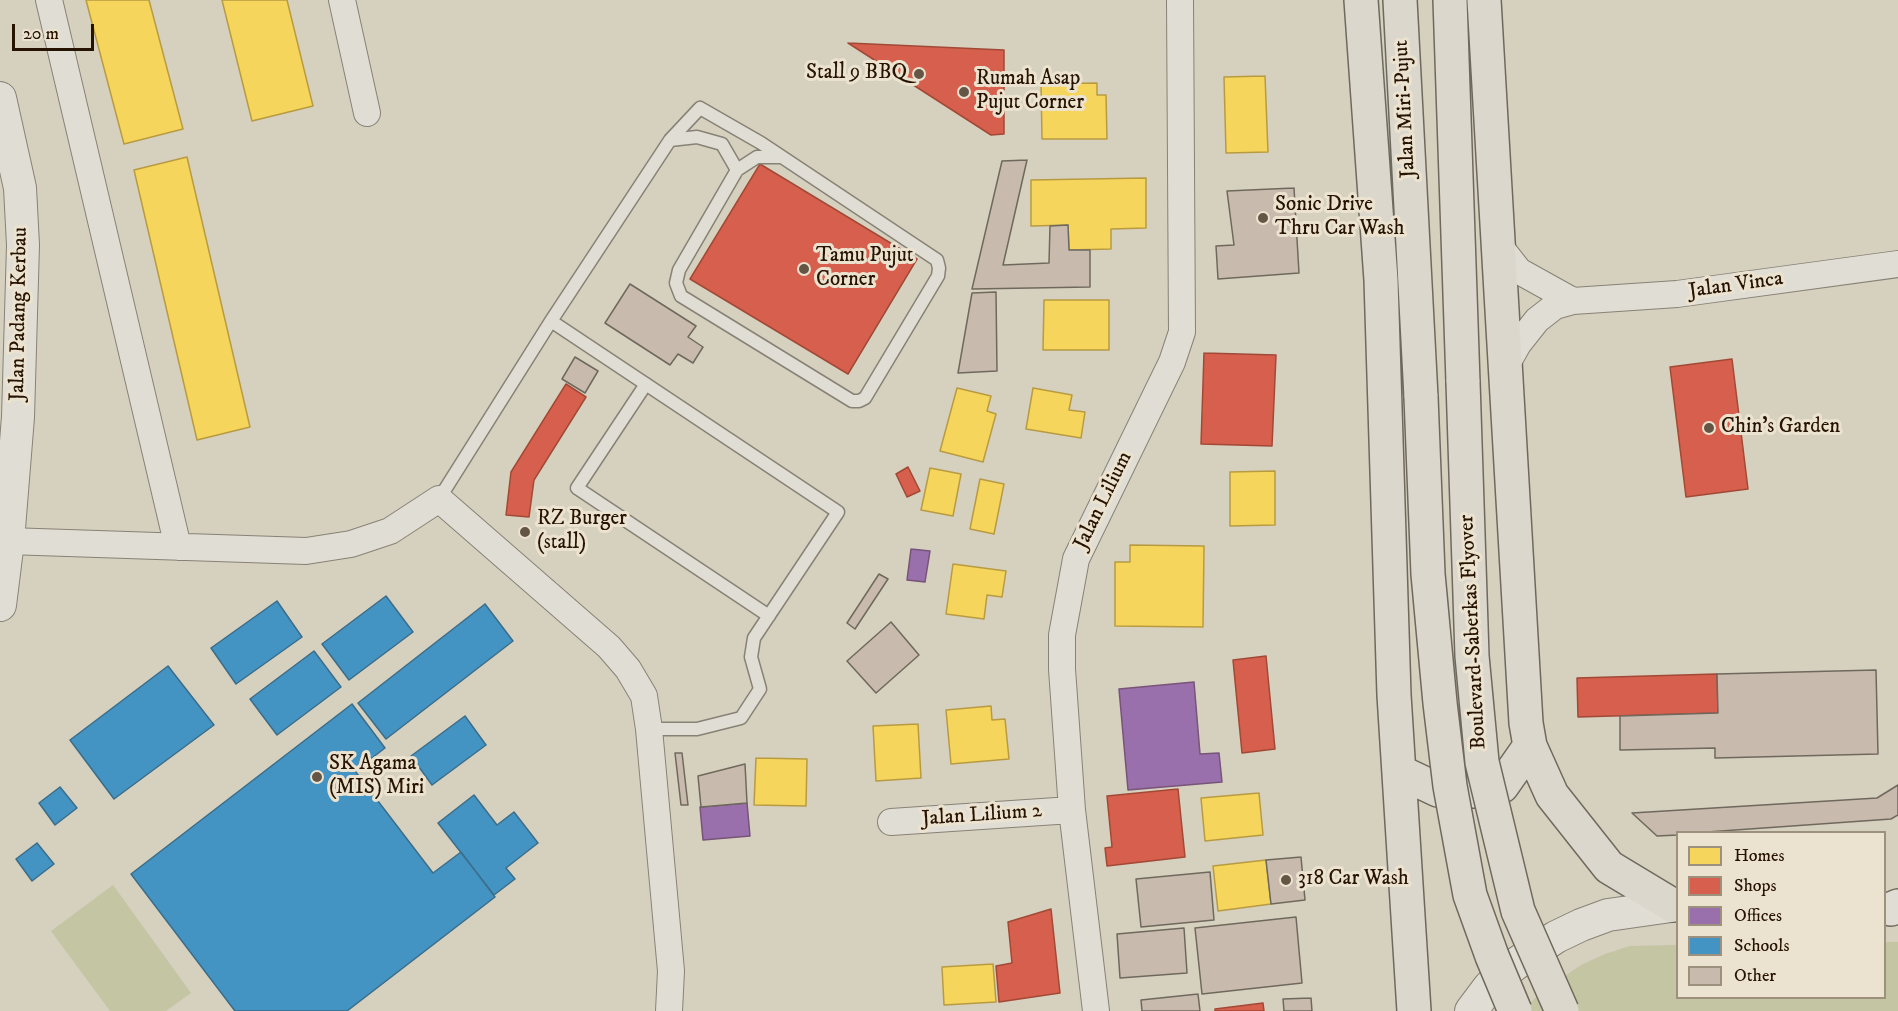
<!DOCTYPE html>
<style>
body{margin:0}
#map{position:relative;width:1898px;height:1011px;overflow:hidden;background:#d6d0bf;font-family:"IM FELL DW Pica",serif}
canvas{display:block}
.legend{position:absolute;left:1676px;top:831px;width:210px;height:168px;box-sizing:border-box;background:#ebe3cf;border:2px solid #9d907d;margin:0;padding:8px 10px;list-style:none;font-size:18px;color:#271301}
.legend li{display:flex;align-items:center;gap:12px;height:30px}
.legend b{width:30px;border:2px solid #9d907d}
.scale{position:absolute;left:12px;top:24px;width:82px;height:27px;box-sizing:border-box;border:3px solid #271301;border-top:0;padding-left:8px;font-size:18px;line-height:21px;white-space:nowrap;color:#271301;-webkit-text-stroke:4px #ebe3cf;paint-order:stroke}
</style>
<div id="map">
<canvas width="1898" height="1011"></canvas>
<ul class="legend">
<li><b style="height:16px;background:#f6d55c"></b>Homes</li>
<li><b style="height:16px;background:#d6604d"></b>Shops</li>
<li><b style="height:16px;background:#9970ab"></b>Offices</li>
<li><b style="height:16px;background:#4393c3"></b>Schools</li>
<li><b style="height:16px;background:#c9baae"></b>Other</li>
</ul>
<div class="scale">20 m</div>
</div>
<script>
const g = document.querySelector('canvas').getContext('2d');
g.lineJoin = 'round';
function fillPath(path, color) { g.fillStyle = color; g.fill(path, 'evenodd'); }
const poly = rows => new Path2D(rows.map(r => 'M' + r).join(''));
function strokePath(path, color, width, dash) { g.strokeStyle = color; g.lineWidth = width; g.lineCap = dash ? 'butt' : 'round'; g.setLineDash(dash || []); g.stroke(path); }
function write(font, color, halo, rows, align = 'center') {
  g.font = font + ' "IM FELL DW Pica",serif'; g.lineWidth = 6; g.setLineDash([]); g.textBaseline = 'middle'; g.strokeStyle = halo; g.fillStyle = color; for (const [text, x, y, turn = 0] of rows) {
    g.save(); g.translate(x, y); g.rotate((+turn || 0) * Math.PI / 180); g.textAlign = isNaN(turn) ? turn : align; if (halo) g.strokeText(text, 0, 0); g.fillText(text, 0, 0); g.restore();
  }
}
fillPath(poly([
 [113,885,191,993,166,1011,110,1011,51,931],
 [1885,942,1898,942,1898,1011,1523,1011,1539,994,1581,965,1605,954,1630,946,1677,945,1678,998,1884,998]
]), '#c4c5a2');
const homes = poly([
 [86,0,149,0,183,129,124,144,86,0],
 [222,0,287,0,313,106,252,121,222,0],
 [1265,76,1268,152,1226,153,1224,77,1265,76],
 [1097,83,1097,95,1106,95,1107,139,1042,139,1041,84,1097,83],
 [187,157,250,427,197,440,134,170,187,157],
 [1146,178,1146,228,1111,229,1111,249,1069,250,1068,225,1031,226,1031,180,1146,178],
 [1044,300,1109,300,1109,350,1043,350,1044,300],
 [957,388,991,396,987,411,996,414,983,462,940,451,957,388],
 [1033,388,1072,395,1069,410,1085,412,1081,438,1026,429,1033,388],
 [930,468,961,474,953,516,921,510,930,468],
 [1275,471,1275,525,1230,526,1230,472,1275,471],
 [980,479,1004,484,994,534,970,529,980,479],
 [1130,545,1204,546,1203,627,1115,626,1115,562,1130,562,1130,545],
 [953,564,1006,571,1002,597,987,595,984,619,946,614,953,564],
 [991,706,992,720,1005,719,1009,759,951,764,946,710,991,706],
 [918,724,921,778,876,781,873,726,918,724],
 [756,758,807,759,806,806,754,805,756,758],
 [1259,793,1263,835,1205,841,1201,798,1259,793],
 [1266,860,1271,904,1218,911,1213,866,1266,860],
 [1262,932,1266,975,1205,981,1201,937,1262,932],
 [993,964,996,1002,944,1005,942,967,993,964]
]);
fillPath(homes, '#f6d55c');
strokePath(homes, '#b89b41', 1.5);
const shops = poly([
 [848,43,1004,50,1004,134,991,135,848,43],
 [760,164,917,259,848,374,690,279,760,164],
 [1204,353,1276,355,1272,446,1201,444,1204,353],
 [1732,359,1748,489,1686,497,1670,367,1732,359],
 [566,384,586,397,534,480,529,517,506,515,511,472,566,384],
 [908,467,920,491,907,497,896,474,908,467],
 [1266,656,1275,749,1242,753,1233,660,1266,656],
 [1717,674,1718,713,1578,717,1577,678,1717,674],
 [1178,789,1185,857,1107,866,1105,848,1112,847,1107,796,1178,789],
 [1051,909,1060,993,999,1002,996,966,1012,963,1008,922,1051,909],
 [1263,1003,1264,1011,1215,1011,1215,1009,1263,1003]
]);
fillPath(shops, '#d6604d');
strokePath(shops, '#a24936', 1.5);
const offices = poly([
 [911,549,930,551,925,582,907,580,911,549],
 [1194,682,1200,754,1219,753,1222,782,1128,790,1119,689,1194,682],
 [747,803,750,836,703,840,700,807,747,803]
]);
fillPath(offices, '#9970ab');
strokePath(offices, '#775478', 1.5);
const schools = poly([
 [386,596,413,632,349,680,322,644,386,596],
 [277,601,302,637,236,684,211,648,277,601],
 [485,604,513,641,386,739,358,703,485,604],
 [314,651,341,687,277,735,250,699,314,651],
 [168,666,214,725,114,799,70,740,168,666],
 [352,704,385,748,355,771,433,873,461,852,495,897,347,1011,235,1011,131,874,352,704],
 [465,716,486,745,432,785,411,756,465,716],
 [60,787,77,808,55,825,39,803,60,787],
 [474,795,497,825,514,812,538,843,506,868,515,879,494,895,438,823,474,795],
 [37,843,54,864,32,881,16,859,37,843]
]);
fillPath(schools, '#4393c3');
strokePath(schools, '#3b6d89', 1.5);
const building = poly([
 [1027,160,1003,265,1049,263,1050,226,1068,225,1069,250,1090,250,1090,287,972,289,1002,161,1027,160],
 [1294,188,1299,273,1218,279,1216,246,1234,245,1227,191,1294,188],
 [630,284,696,326,688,337,703,347,693,363,678,354,670,365,605,323,630,284],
 [996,292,997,371,958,373,972,293,996,292],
 [575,357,598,371,585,393,562,379,575,357],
 [879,574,888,579,855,629,847,623,879,574],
 [891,622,919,655,876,693,847,661,891,622],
 [1876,670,1878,754,1715,758,1715,748,1620,750,1620,716,1718,713,1717,674,1876,670],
 [675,753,682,753,688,805,681,805,675,753],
 [745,764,747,803,701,807,698,776,745,764],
 [1898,785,1898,815,1891,819,1707,832,1678,832,1678,835,1657,836,1632,813,1877,798,1898,785],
 [1301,857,1305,900,1271,904,1266,860,1301,857],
 [1210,872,1214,920,1141,927,1136,879,1210,872],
 [1296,917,1302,983,1202,994,1195,928,1296,917],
 [1184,928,1187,973,1120,978,1117,934,1184,928],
 [1198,994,1200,1011,1142,1011,1141,1000,1198,994],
 [1311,998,1312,1011,1284,1011,1283,999,1311,998]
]);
fillPath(building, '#c9baae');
strokePath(building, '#6f695d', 1.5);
const service = poly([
 [670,140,697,137,722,144,737,170],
 [551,321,838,512,754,638,751,657,760,689,741,718,697,729,649,729],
 [646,384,577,488,769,616],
 [439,499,551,321,670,140,700,108,761,143,937,260,939,268,938,276,865,398,859,401,852,401,681,296,676,283,679,270,737,170,757,157,780,157]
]);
const minor = poly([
 [49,0,178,547],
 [342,0,367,113],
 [1497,243,1519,271,1573,301],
 [1505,367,1518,344,1537,320,1555,306,1573,301,1677,294,1898,264],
 [8,541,306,551,351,544,390,531,439,499,609,647,628,669,644,696,649,729,671,971,669,1011],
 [891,822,1072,810],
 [1096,1011,1072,810,1062,669,1062,635,1076,559,1172,362,1182,332,1180,0]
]);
const tertiary = poly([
 [0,98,20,188,23,245,18,417,8,541,0,605],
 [1471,1011,1489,987,1514,965,1556,937,1581,925,1608,915,1678,905]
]);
const secondary = poly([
 [1891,909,1898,906]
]);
const trunk = poly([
 [1361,0,1381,280,1394,695,1414,1011],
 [1400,0,1421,397],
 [1450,0,1463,382],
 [1484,0,1526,723,1530,746,1552,795,1609,867,1672,905],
 [1400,772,1438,790,1474,791,1502,786,1530,746]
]);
strokePath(service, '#888276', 15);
strokePath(minor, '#888276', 28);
strokePath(tertiary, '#888276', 34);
strokePath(secondary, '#6f695d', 36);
strokePath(trunk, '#6f695d', 36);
strokePath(service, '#e0ddd4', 12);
strokePath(minor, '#e0ddd4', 26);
strokePath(tertiary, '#e0ddd4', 32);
strokePath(secondary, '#e0ddd4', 33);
strokePath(trunk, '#dbd7cd', 33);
const trunkBridge = poly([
 [1463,382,1472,656,1482,762,1518,911,1562,1011],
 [1421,397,1428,574,1440,703,1450,786,1470,895,1492,956,1515,1011]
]);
strokePath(trunkBridge, '#6f695d', 36, []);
strokePath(trunkBridge, '#dbd7cd', 33);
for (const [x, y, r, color] of [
 [919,74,6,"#645544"],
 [964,92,6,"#645544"],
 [1263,218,6,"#645544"],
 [804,269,6,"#645544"],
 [1709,428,6,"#645544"],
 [525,532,6,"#645544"],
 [317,777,6,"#645544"],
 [1286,880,6,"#645544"]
]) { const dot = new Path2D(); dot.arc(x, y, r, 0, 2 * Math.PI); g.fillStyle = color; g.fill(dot); strokePath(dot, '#ebe3cf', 2); }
write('21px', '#271301', '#ebe3cf', [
 ["Stall 9 BBQ",907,74,"right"],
 ["Rumah Asap",976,80],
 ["Pujut Corner",976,104],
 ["Sonic Drive",1275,206],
 ["Thru Car Wash",1275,230],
 ["Tamu Pujut",816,257],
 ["Corner",816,281],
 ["Chin's Garden",1721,428],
 ["RZ Burger",537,520],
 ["(stall)",537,544],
 ["SK Agama",329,765],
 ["(MIS) Miri",329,789],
 ["318 Car Wash",1298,880]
], 'left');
write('21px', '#271301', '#ebe3cf', [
 ["Jalan Miri-Pujut",1406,109,-93],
 ["Jalan Vinca",1736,286,-8],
 ["Jalan Padang Kerbau",20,314,-89],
 ["Jalan Lilium",1104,501,-64],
 ["Boulevard-Saberkas Flyover",1474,632,-93],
 ["Jalan Lilium 2",982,816,-4]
]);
</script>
